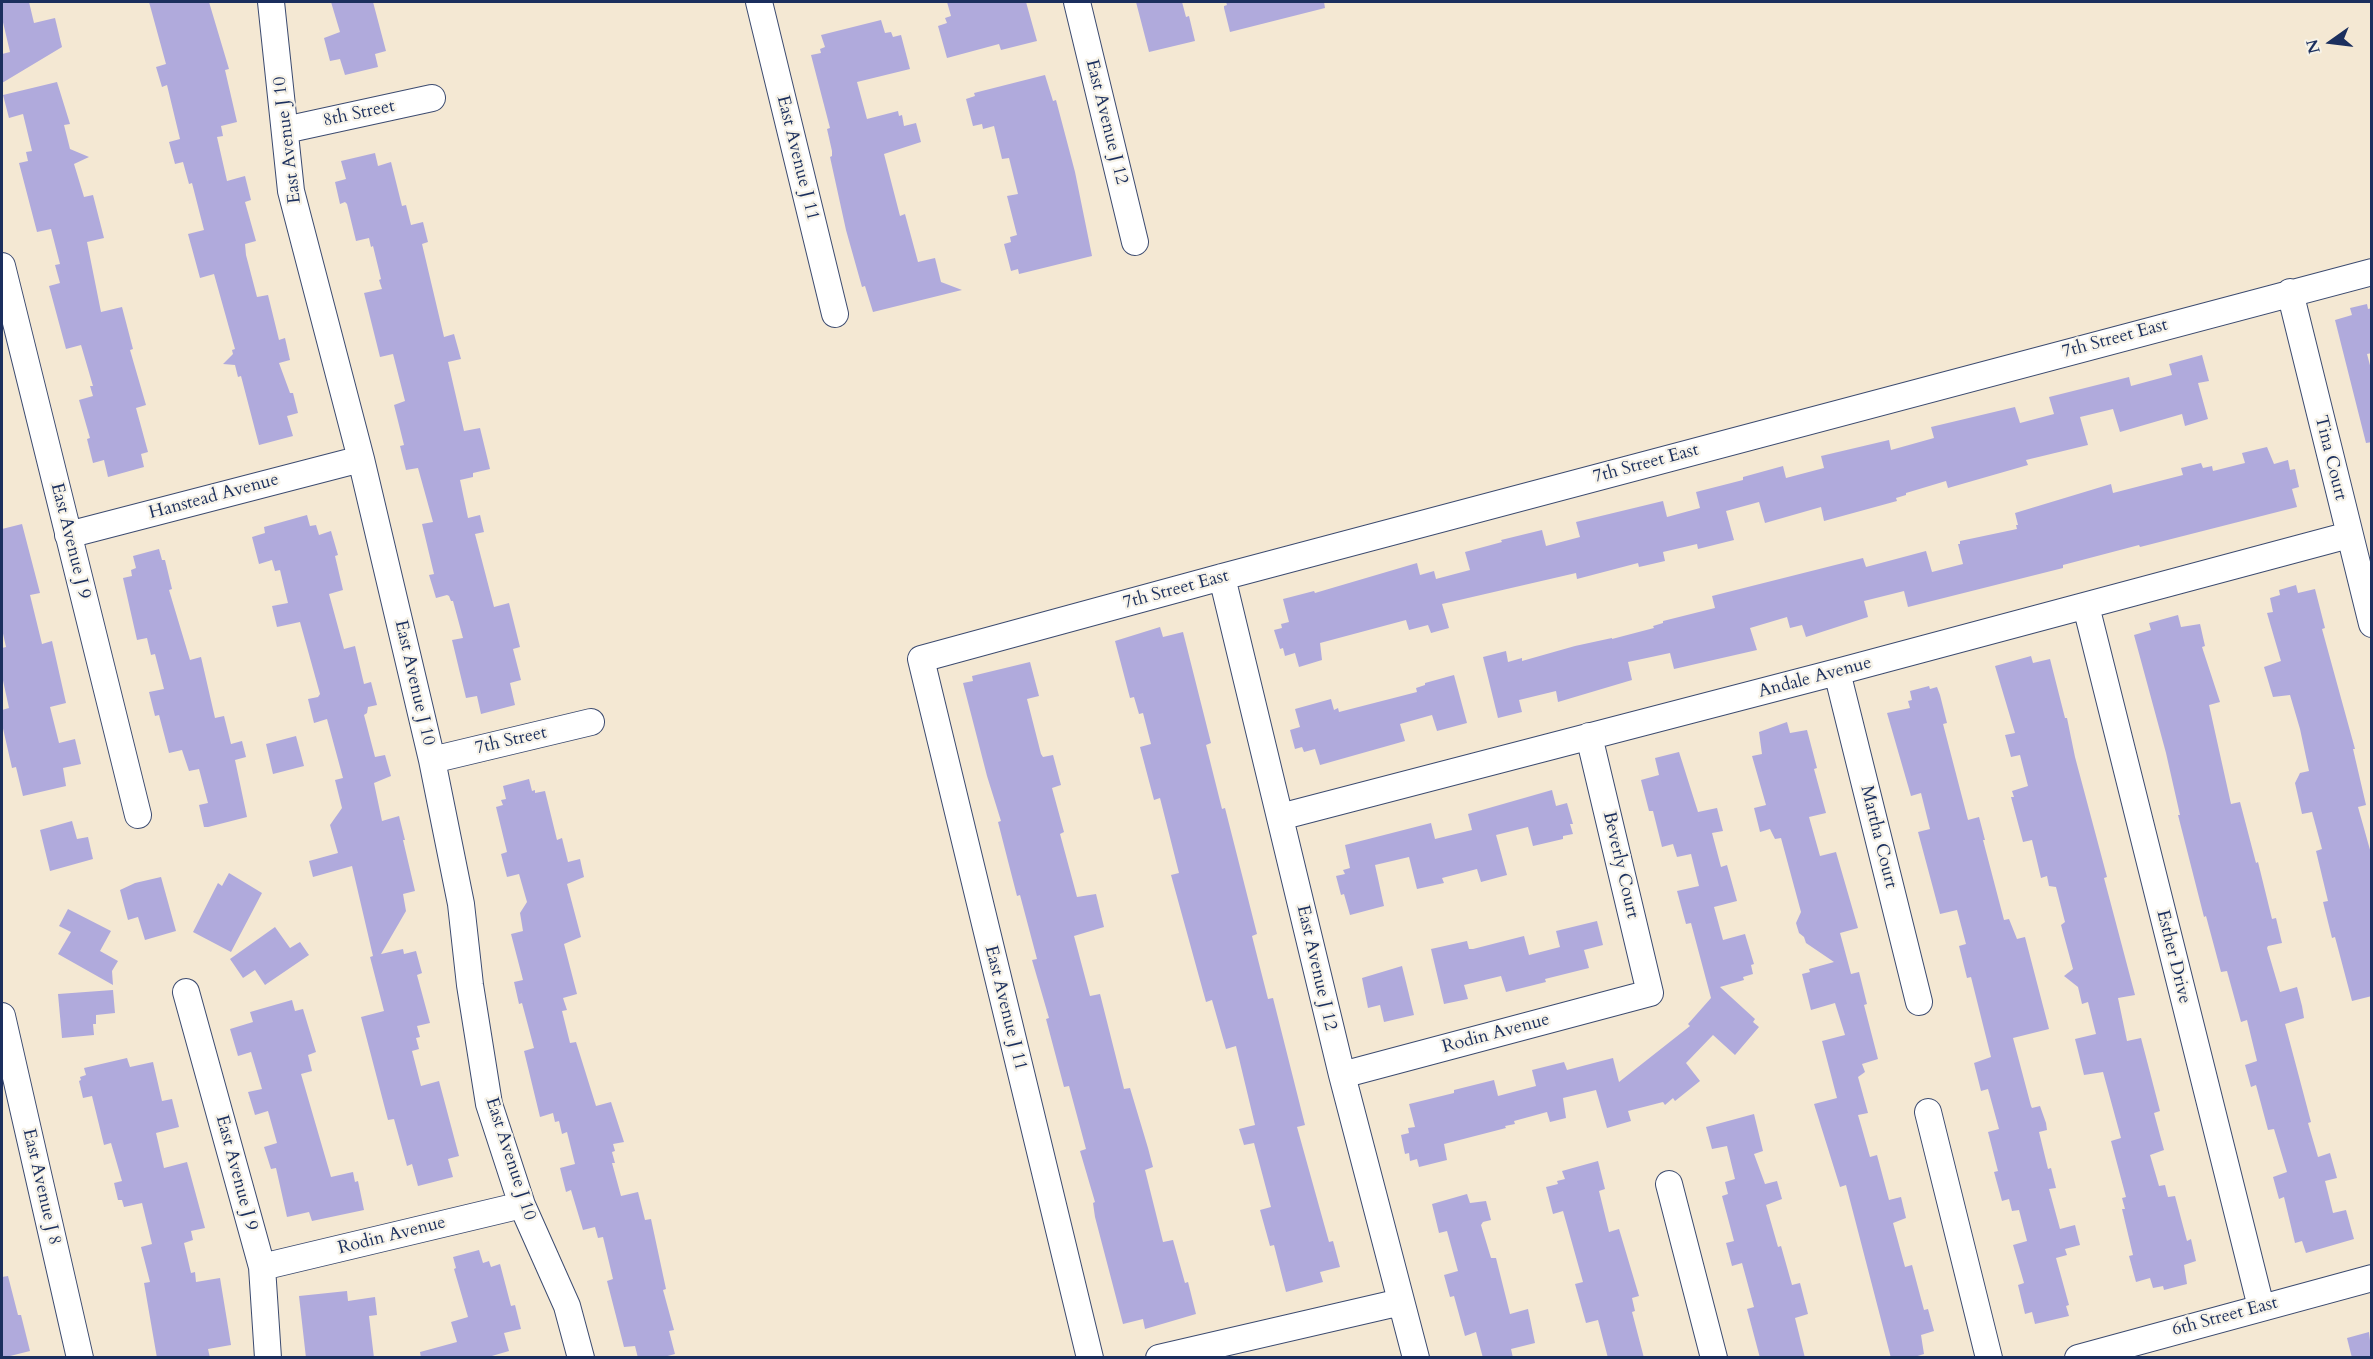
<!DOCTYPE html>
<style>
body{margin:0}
#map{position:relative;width:2373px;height:1359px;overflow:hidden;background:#f4e8d3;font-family:Cardo,serif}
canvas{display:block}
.frame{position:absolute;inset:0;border:3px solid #1b2f5e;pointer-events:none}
.north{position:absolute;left:2301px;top:12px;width:60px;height:60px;-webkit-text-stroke:4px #f7f3e8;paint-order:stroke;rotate:256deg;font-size:16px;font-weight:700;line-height:24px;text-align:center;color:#1b2f5e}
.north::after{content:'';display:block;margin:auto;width:21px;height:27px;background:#1b2f5e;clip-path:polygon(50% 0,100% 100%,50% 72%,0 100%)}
</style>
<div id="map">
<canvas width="2373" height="1359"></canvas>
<div class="frame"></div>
<div class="north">N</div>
</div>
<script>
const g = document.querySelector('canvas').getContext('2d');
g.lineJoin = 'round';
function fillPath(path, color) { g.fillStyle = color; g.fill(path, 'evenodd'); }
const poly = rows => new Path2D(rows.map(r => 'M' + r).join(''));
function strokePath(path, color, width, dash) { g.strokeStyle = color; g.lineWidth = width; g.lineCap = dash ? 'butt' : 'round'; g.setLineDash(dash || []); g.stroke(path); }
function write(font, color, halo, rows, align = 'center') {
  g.font = font + ' Cardo,serif'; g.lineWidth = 4.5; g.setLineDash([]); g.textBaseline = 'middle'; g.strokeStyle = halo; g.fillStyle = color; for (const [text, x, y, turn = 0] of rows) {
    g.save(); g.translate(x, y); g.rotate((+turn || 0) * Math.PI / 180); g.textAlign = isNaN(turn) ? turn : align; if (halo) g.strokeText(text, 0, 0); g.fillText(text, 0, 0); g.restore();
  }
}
fillPath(poly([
 [2,2,29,2,34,23,55,18,62,47,2,83,2,54,10,52,2,18],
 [149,2,209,2,229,69,225,70,237,122,221,126,223,136,217,137,227,181,245,176,251,200,245,202,256,241,245,244,246,255,257,297,268,295,279,340,285,338,290,360,279,363,290,393,293,393,298,413,287,416,293,436,259,445,241,376,238,377,235,365,223,364,233,354,232,350,235,349,214,274,200,278,188,234,204,230,192,183,189,184,183,162,175,164,169,142,180,139,167,85,162,87,156,67,166,64],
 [331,2,373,2,386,51,375,54,378,67,345,75,340,59,330,61,324,38,340,32],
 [947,2,1026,2,1037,41,1001,50,999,44,947,58,938,26,947,23,945,18,951,16],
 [1136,2,1182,2,1186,17,1189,16,1195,41,1149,52],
 [1226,2,1324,2,1325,8,1230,32,1224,8,1224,6,1227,5],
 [881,20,885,33,891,32,893,37,901,35,910,69,857,82,867,119,898,111,899,116,902,115,904,126,916,123,921,142,884,154,900,216,905,214,918,262,935,258,941,282,962,290,873,312,865,286,862,287,846,230,830,157,832,156,832,151,827,129,830,128,811,55,821,53,820,49,825,47,821,35],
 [1045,75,1053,101,1056,100,1075,172,1092,256,1019,274,1018,269,1011,271,1004,244,1011,242,1010,237,1017,235,1007,196,1018,194,1009,158,1002,159,994,126,983,129,982,124,973,126,966,99,975,96,974,93],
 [57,82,70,124,64,125,70,149,89,157,74,164,84,197,93,195,104,238,87,242,101,312,122,307,133,349,130,350,146,405,136,408,148,452,141,454,144,467,108,477,104,460,93,463,87,439,90,438,79,400,93,396,90,386,93,386,81,345,66,349,49,286,60,283,55,265,60,264,51,229,37,232,19,163,28,161,26,152,32,151,23,114,9,118,3,95],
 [375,153,378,166,391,162,402,206,406,205,411,225,423,222,428,242,422,244,444,337,454,334,461,359,448,362,464,431,480,428,490,469,473,473,473,477,460,480,468,518,480,515,484,532,475,534,494,607,509,603,520,647,513,649,521,680,510,683,515,705,481,714,477,696,466,698,452,640,463,638,453,601,451,601,449,596,447,595,436,598,429,575,434,574,422,524,433,522,418,468,406,470,400,446,404,445,394,405,405,401,393,354,380,357,364,293,382,289,379,280,381,279,373,246,371,247,369,238,356,241,347,204,345,202,340,204,335,182,346,179,341,161],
 [2367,304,2368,309,2372,308,2372,353,2367,354,2372,373,2372,442,2366,443,2335,320,2352,315,2350,308],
 [2202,355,2209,381,2198,383,2208,419,2185,426,2182,414,2120,432,2113,409,2080,417,2088,445,2026,460,2028,465,1948,488,1946,481,1906,493,1906,495,1896,498,1897,501,1824,521,1821,507,1765,523,1759,502,1726,511,1734,540,1698,549,1697,544,1663,552,1665,561,1639,567,1638,563,1577,579,1576,573,1442,604,1449,628,1431,633,1428,625,1409,630,1406,620,1320,643,1322,660,1299,667,1295,653,1285,656,1283,648,1280,649,1274,630,1282,628,1281,624,1289,622,1283,599,1314,591,1315,593,1417,563,1420,575,1434,571,1436,579,1470,570,1465,552,1502,542,1501,540,1542,530,1546,546,1580,537,1576,522,1663,501,1667,517,1700,508,1696,492,1743,480,1743,477,1783,466,1786,478,1824,468,1821,456,1889,440,1891,450,1934,438,1931,427,2015,407,2020,423,2054,414,2049,397,2129,377,2131,386,2172,375,2169,364],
 [2267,447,2274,464,2288,460,2290,470,2295,469,2299,487,2292,489,2297,507,2140,547,2139,545,2063,565,2063,568,1908,607,1904,591,1864,601,1868,617,1806,637,1802,625,1790,628,1787,617,1750,628,1757,650,1674,669,1670,653,1628,662,1632,680,1558,702,1556,691,1519,700,1522,712,1498,718,1483,657,1506,651,1508,662,1522,658,1522,661,1575,646,1612,638,1612,639,1654,628,1653,626,1663,623,1663,621,1715,608,1712,596,1863,558,1866,567,1926,551,1932,572,1963,564,1958,544,1960,544,1960,541,2017,529,2016,525,2018,525,2015,513,2111,484,2113,493,2183,475,2181,468,2201,463,2203,468,2212,466,2213,471,2245,463,2242,453],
 [307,515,310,526,316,525,319,535,331,531,338,555,335,556,343,590,329,594,344,649,355,646,364,684,371,682,377,705,368,707,367,713,364,715,375,757,385,755,391,776,374,783,382,821,399,816,405,840,403,840,415,891,403,894,406,911,381,954,403,949,404,954,416,951,422,973,417,975,430,1023,417,1026,420,1037,416,1038,419,1049,412,1051,421,1086,439,1081,459,1156,448,1159,453,1177,418,1186,412,1164,407,1166,394,1119,388,1120,361,1017,384,1011,370,957,373,956,352,866,313,877,309,861,338,853,330,825,342,808,335,780,343,778,327,719,314,723,308,699,318,697,320,694,300,622,277,627,272,606,288,603,280,570,275,571,272,560,259,564,252,537,265,533,264,527],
 [22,524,40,593,30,595,42,644,52,641,66,703,50,707,59,743,75,739,81,764,63,768,66,786,23,796,16,767,12,768,2,724,2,710,9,708,2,676,2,648,6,647,2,629,2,529],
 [159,549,162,560,165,560,172,589,169,590,190,660,201,657,215,718,224,716,231,744,242,741,246,757,235,760,247,817,208,827,204,827,199,805,208,803,199,769,189,771,182,750,169,753,159,715,155,716,149,692,164,689,155,654,151,655,147,638,137,640,123,578,132,576,131,570,136,568,133,556],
 [2296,585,2298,593,2315,589,2325,628,2322,629,2355,749,2353,749,2366,805,2358,807,2372,857,2372,996,2352,1001,2335,937,2332,938,2323,902,2328,901,2316,851,2322,849,2312,812,2302,814,2295,783,2300,773,2309,771,2300,729,2290,695,2273,697,2264,667,2281,661,2267,613,2273,612,2270,598,2280,595,2279,590],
 [2178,615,2181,627,2200,624,2205,646,2202,647,2220,702,2209,705,2231,804,2240,802,2256,863,2258,862,2272,919,2276,918,2282,943,2268,946,2267,948,2280,992,2297,987,2302,1006,2304,1018,2285,1024,2311,1122,2308,1123,2318,1157,2330,1153,2337,1178,2325,1181,2333,1213,2346,1210,2354,1239,2306,1253,2302,1241,2295,1243,2284,1197,2279,1199,2273,1177,2287,1172,2274,1129,2268,1130,2256,1085,2251,1087,2245,1065,2257,1061,2247,1020,2241,1022,2227,971,2221,972,2206,916,2204,917,2178,815,2180,815,2166,753,2134,635,2151,630,2149,623],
 [1160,627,1163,637,1183,632,1211,743,1206,745,1222,809,1225,808,1257,934,1252,936,1268,999,1273,998,1305,1125,1297,1127,1329,1242,1333,1241,1340,1267,1320,1272,1323,1282,1286,1292,1274,1245,1270,1246,1260,1210,1271,1207,1254,1143,1244,1145,1239,1129,1255,1125,1236,1046,1226,1049,1212,1000,1206,1002,1171,875,1179,873,1160,798,1154,800,1140,747,1151,744,1143,713,1139,714,1134,697,1130,698,1115,641],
 [2031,656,2033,663,2050,659,2065,718,2067,718,2075,757,2107,877,2104,878,2135,995,2118,998,2127,1041,2141,1038,2160,1111,2154,1113,2164,1150,2150,1155,2159,1186,2165,1185,2168,1197,2175,1196,2187,1241,2191,1239,2196,1261,2184,1265,2187,1284,2164,1290,2163,1286,2153,1288,2150,1278,2136,1282,2129,1256,2133,1255,2122,1209,2125,1209,2122,1198,2126,1197,2111,1141,2121,1138,2103,1072,2084,1075,2075,1039,2096,1034,2088,1002,2082,1004,2078,987,2064,976,2073,969,2061,925,2065,922,2056,887,2049,886,2047,876,2041,878,2032,840,2023,842,2011,797,2014,797,2012,791,2028,786,2020,755,2011,757,2005,735,2015,733,1995,666],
 [1030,662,1039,696,1027,699,1041,754,1043,757,1053,755,1061,785,1052,788,1064,832,1060,834,1077,897,1096,894,1104,927,1074,936,1090,996,1100,994,1124,1089,1130,1088,1148,1148,1153,1167,1145,1170,1163,1242,1173,1240,1185,1283,1188,1282,1196,1314,1145,1329,1143,1319,1123,1324,1095,1217,1093,1203,1095,1202,1080,1151,1086,1149,1069,1086,1064,1087,1046,1019,1049,1018,1032,960,1037,959,1020,895,1017,896,1009,865,998,822,1001,821,987,776,963,683,973,681,972,676],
 [1454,675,1467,723,1437,731,1432,715,1400,724,1405,741,1320,765,1315,749,1304,752,1302,747,1295,749,1290,730,1300,727,1295,709,1331,699,1334,710,1338,708,1339,712,1417,692,1416,688,1425,685,1425,683],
 [1929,686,1930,689,1937,687,1940,695,1947,723,1943,724,1968,820,1979,817,1985,840,1983,840,2004,920,2009,919,2017,939,2025,937,2049,1029,2013,1038,2031,1106,2032,1108,2040,1106,2046,1123,2047,1130,2039,1132,2048,1169,2051,1168,2056,1188,2049,1189,2060,1229,2075,1225,2080,1245,2065,1249,2067,1255,2056,1258,2069,1305,2066,1306,2069,1316,2035,1324,2032,1312,2025,1314,2018,1285,2024,1283,2013,1245,2027,1241,2019,1210,2012,1211,2009,1199,2002,1201,1994,1172,1998,1171,1988,1132,1999,1129,1988,1089,1981,1091,1974,1063,1991,1057,1971,977,1967,978,1959,946,1966,944,1957,910,1940,914,1918,832,1930,829,1921,793,1911,796,1887,713,1910,708,1908,701,1912,700,1910,691],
 [1787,722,1790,733,1807,730,1817,768,1814,769,1826,813,1809,817,1820,856,1836,852,1858,928,1840,933,1851,974,1859,972,1867,1004,1864,1005,1878,1059,1862,1064,1865,1072,1858,1077,1868,1113,1858,1115,1870,1157,1877,1155,1889,1200,1901,1197,1906,1218,1893,1223,1905,1267,1912,1265,1924,1310,1928,1309,1934,1331,1921,1335,1924,1354,1911,1358,1891,1358,1846,1185,1840,1187,1814,1104,1837,1098,1822,1041,1845,1035,1835,1003,1811,1010,1802,974,1810,972,1809,969,1834,962,1806,943,1804,937,1799,933,1796,923,1801,912,1781,838,1775,839,1770,829,1760,832,1754,808,1766,805,1752,756,1762,754,1759,732],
 [296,736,304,766,273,774,266,744],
 [1679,752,1698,812,1717,808,1723,831,1712,833,1721,867,1727,865,1737,901,1714,907,1723,940,1745,934,1754,964,1751,965,1753,974,1743,977,1744,980,1720,987,1755,1019,1753,1022,1759,1027,1735,1055,1713,1035,1686,1063,1700,1081,1675,1101,1673,1098,1665,1105,1663,1102,1628,1111,1631,1121,1607,1128,1596,1090,1563,1098,1566,1118,1550,1122,1547,1112,1514,1121,1515,1124,1505,1126,1506,1128,1444,1144,1447,1160,1419,1167,1417,1159,1410,1161,1409,1153,1405,1154,1401,1135,1409,1133,1408,1128,1415,1127,1409,1104,1454,1093,1454,1090,1494,1080,1498,1096,1536,1086,1532,1070,1564,1062,1567,1070,1613,1058,1619,1082,1690,1026,1688,1024,1711,998,1691,923,1686,924,1677,891,1699,886,1691,854,1677,857,1673,844,1662,847,1653,811,1649,811,1641,780,1659,775,1655,758],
 [529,779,532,791,535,790,535,793,545,791,557,840,562,838,568,862,580,859,584,877,567,884,581,937,564,944,577,994,563,998,567,1010,562,1011,570,1043,576,1042,596,1106,611,1102,624,1142,613,1144,615,1151,612,1152,615,1163,612,1163,621,1196,638,1192,645,1220,651,1219,666,1289,663,1290,674,1330,669,1331,675,1354,660,1358,638,1358,635,1346,624,1347,607,1281,613,1279,603,1237,598,1238,595,1227,583,1230,571,1190,566,1192,560,1168,575,1164,567,1132,562,1134,559,1121,555,1122,553,1113,540,1117,524,1051,534,1048,522,1003,519,1004,514,982,523,980,511,934,523,931,520,913,527,902,519,874,507,877,501,854,507,852,496,807,503,805,501,800,506,799,503,786],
 [1552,790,1556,806,1567,803,1573,824,1570,824,1573,834,1563,836,1563,839,1533,846,1528,827,1496,835,1507,875,1481,882,1477,869,1442,878,1444,883,1417,889,1409,857,1375,865,1384,906,1350,915,1344,894,1341,895,1336,876,1345,874,1343,870,1350,868,1345,845,1431,823,1435,839,1472,830,1468,814],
 [72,821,77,839,88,837,93,859,50,871,40,830],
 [229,873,262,893,231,952,193,932,218,883,222,886],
 [161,877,176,931,145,940,138,917,128,920,120,890,135,883],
 [68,909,111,931,100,951,118,961,112,971,113,985,58,954,71,932,59,926],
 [1597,921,1603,945,1584,950,1589,968,1545,979,1546,982,1506,992,1501,976,1464,985,1468,999,1444,1004,1431,949,1467,941,1469,949,1473,949,1524,936,1529,955,1560,947,1556,931],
 [275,927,290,948,300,942,309,955,265,985,255,970,243,978,230,959],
 [1402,966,1414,1015,1384,1022,1380,1005,1368,1008,1362,978],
 [113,990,115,1013,96,1015,96,1024,93,1024,94,1035,62,1038,58,994],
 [292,1000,295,1011,303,1009,316,1052,308,1055,312,1071,301,1074,331,1177,353,1172,355,1182,358,1181,364,1210,312,1221,309,1212,287,1217,276,1168,271,1169,264,1147,277,1143,268,1111,255,1115,248,1092,262,1089,251,1052,238,1056,230,1029,253,1022,250,1012],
 [127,1058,130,1067,153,1062,162,1101,172,1099,179,1127,156,1133,164,1168,187,1162,205,1228,191,1231,193,1240,184,1243,191,1273,195,1272,196,1282,220,1278,231,1345,208,1349,210,1358,157,1358,144,1283,150,1282,141,1247,152,1244,142,1203,124,1207,122,1200,118,1200,114,1183,122,1181,111,1143,104,1145,92,1096,83,1098,79,1081,81,1080,80,1077,86,1075,84,1068],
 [1754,1114,1763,1151,1754,1154,1765,1184,1777,1181,1782,1199,1766,1205,1778,1247,1781,1246,1792,1285,1800,1283,1808,1314,1795,1318,1805,1358,1760,1358,1747,1309,1754,1307,1742,1263,1732,1266,1726,1243,1734,1241,1722,1196,1728,1194,1725,1182,1735,1179,1727,1146,1712,1149,1706,1127],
 [1598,1161,1605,1189,1599,1191,1609,1232,1619,1229,1639,1296,1632,1298,1635,1311,1632,1312,1644,1358,1608,1358,1598,1320,1586,1323,1575,1284,1583,1282,1563,1211,1553,1214,1546,1187,1558,1184,1557,1181,1565,1179,1562,1171],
 [1467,1194,1470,1203,1486,1201,1491,1220,1483,1222,1481,1225,1491,1258,1496,1258,1510,1314,1528,1309,1535,1343,1511,1349,1513,1358,1483,1358,1476,1332,1465,1336,1454,1296,1450,1297,1444,1275,1458,1271,1447,1231,1439,1233,1432,1204],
 [479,1250,483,1263,489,1261,491,1267,500,1264,511,1306,515,1305,521,1329,504,1333,509,1351,485,1358,421,1358,420,1352,457,1342,451,1322,468,1317,454,1269,456,1268,453,1257],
 [8,1276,18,1315,21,1315,30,1351,2,1358,2,1277],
 [347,1291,348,1301,375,1297,377,1315,369,1316,374,1358,306,1358,299,1296],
 [2369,1332,2372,1358,2352,1358,2347,1338]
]), '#b0aadc');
const minor = poly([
 [271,2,291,191,361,459,432,760,461,904,470,985,489,1104,522,1205,567,1306,581,1358],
 [759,2,835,314],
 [1077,2,1135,242],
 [285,130,432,98],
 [2,266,138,815],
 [2290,292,2372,624],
 [68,535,361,459],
 [1222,577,1342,1075,1416,1358],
 [2086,606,2261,1307],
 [1837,672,1919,1002],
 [432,760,591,722],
 [1280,817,1837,672,2349,535],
 [186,992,262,1267,268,1358],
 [2,1016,80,1358],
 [1342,1075,1650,993,1589,736],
 [1928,1112,1989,1358],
 [1669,1184,1714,1358],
 [262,1267,522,1205],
 [1090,1358,921,659,1222,577,2372,272],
 [1159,1358,1401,1302],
 [2078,1358,2372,1278]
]);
strokePath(minor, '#3c4b70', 28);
strokePath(minor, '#fff', 26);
write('18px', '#1b2f5e', '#f7f3e8', [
 ["8th Street",359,114,-12],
 ["East Avenue J 12",1106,122,76],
 ["East Avenue J 10",288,140,-97],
 ["East Avenue J 11",797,158,76],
 ["7th Street East",2115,339,-15],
 ["Tina Court",2330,458,76],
 ["7th Street East",1646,464,-15],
 ["Hanstead Avenue",214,497,-15],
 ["East Avenue J 9",70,541,76],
 ["7th Street East",1176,590,-15],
 ["Andale Avenue",1815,678,-15],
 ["East Avenue J 10",414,683,77],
 ["7th Street",511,741,-13],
 ["Martha Court",1878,837,76],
 ["Beverly Court",1620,865,77],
 ["Esther Drive",2173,957,76],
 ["East Avenue J 12",1316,968,77],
 ["East Avenue J 11",1005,1008,76],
 ["Rodin Avenue",1496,1034,-15],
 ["East Avenue J 10",510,1159,72],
 ["East Avenue J 9",236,1173,75],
 ["East Avenue J 8",41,1187,77],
 ["Rodin Avenue",392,1236,-14],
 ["6th Street East",2225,1317,-15]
]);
</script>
